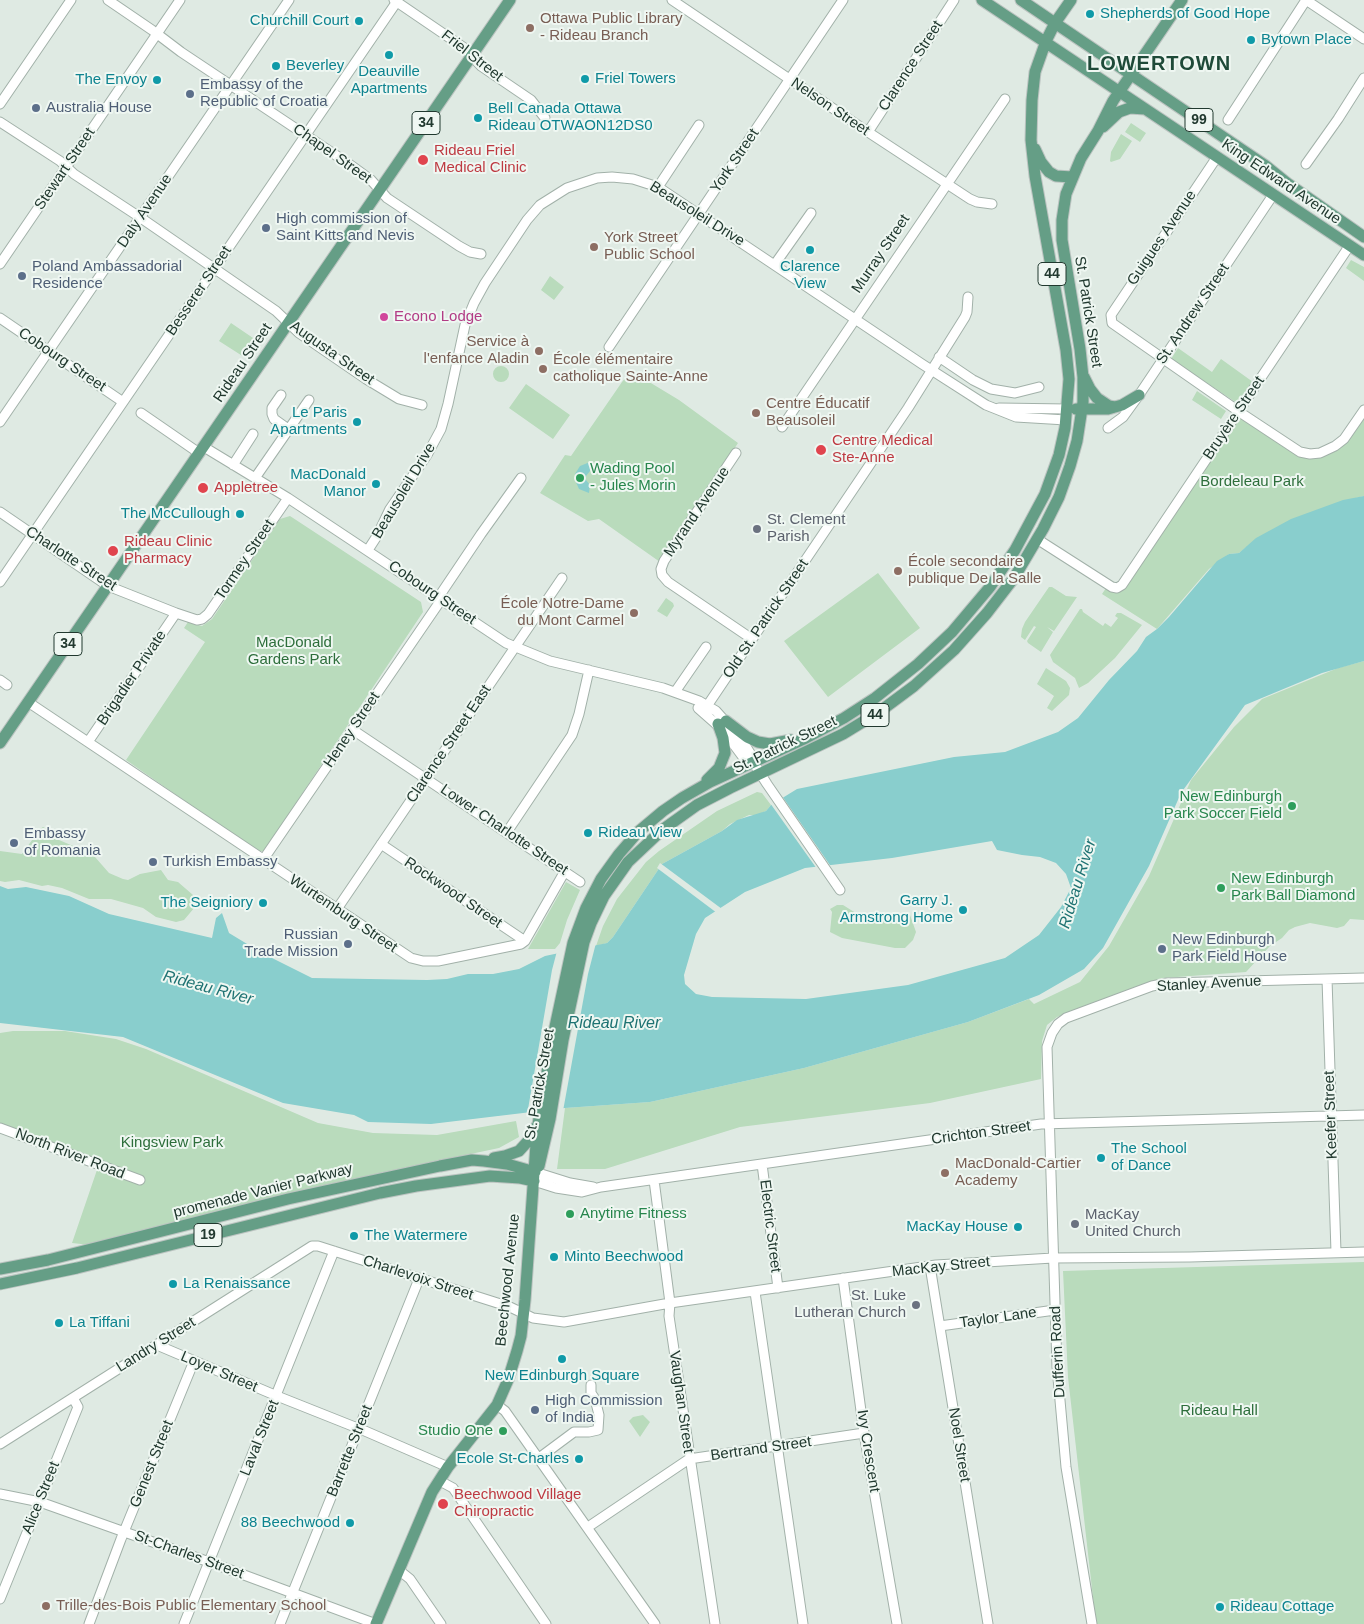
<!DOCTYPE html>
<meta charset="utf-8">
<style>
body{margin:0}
canvas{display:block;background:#dfeae3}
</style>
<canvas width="1364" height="1624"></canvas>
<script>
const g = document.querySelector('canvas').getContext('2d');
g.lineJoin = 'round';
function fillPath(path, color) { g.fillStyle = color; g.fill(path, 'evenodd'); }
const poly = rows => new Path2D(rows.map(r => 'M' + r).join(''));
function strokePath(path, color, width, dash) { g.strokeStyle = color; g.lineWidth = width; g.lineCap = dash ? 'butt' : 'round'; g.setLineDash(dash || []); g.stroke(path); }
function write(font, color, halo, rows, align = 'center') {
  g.font = font + ' Arial,sans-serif'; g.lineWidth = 4; g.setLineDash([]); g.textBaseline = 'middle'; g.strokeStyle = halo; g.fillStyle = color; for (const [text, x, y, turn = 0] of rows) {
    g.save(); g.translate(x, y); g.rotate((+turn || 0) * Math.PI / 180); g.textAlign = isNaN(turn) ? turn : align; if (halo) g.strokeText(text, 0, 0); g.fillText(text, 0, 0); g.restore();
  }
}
fillPath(poly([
 [1131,123,1146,133,1140,142,1125,132],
 [1121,134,1132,141,1120,159,1111,162,1110,161,1111,152],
 [1351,260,1364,267,1364,281,1346,268],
 [550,276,564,287,554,300,541,290],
 [231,323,256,340,244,357,219,341],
 [1178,348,1212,372,1221,359,1253,382,1237,403,1171,359],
 '493 374a8 8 0 1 1 16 0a8 8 0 1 1-16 0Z',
 [631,371,679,400,738,443,660,562,599,519,588,521,540,493,565,455,571,456,622,382],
 [526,384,570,415,553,439,509,408],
 [1197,391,1226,411,1221,419,1192,400],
 [1364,410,1364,496,1356,498,1245,548,1239,553,1229,554,1209,569,1157,629,1102,594,1108,585,1117,588,1239,412,1305,454,1331,449],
 [290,516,421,602,423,612,264,851,257,851,126,760,205,642,184,628,188,622,202,626,212,619,280,519],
 [878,573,920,628,828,697,784,641],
 [1049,587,1052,587,1066,596,1077,597,1054,631,1047,627,1053,632,1041,652,1028,643,1027,641,1036,627,1034,626,1025,640,1021,637,1022,629,1025,622],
 [666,598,673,603,674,606,667,617,657,611],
 [1080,609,1082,609,1083,612,1103,626,1105,623,1111,627,1118,618,1115,616,1117,613,1121,613,1142,625,1115,658,1088,683,1079,688,1075,678,1053,662,1050,655],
 [1364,661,1364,920,1350,919,1344,926,1337,928,1310,923,1295,927,1289,930,1282,938,1270,946,1246,972,1163,978,1057,1017,1047,1025,1042,1041,1041,1079,930,1103,740,1127,605,1169,557,1169,565,1108,650,1102,804,1068,968,1022,1029,999,1034,1004,1080,982,1109,946,1149,876,1191,780,1234,727,1262,699,1338,668],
 [1046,668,1066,681,1070,688,1069,695,1052,711,1047,708,1054,696,1037,684],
 [757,792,762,793,771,805,766,811,757,815,749,815,730,824,722,831,662,864,613,937,607,943,596,946,603,926,617,899,646,862,659,851,717,811],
 [43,827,49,830,59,840,85,851,95,857,109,873,123,879,128,880,140,874,161,870,168,880,178,882,193,895,195,907,184,920,176,922,156,917,143,908,111,899,89,899,62,888,48,885,42,886,19,880,5,882,0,881,0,851,22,854,40,829],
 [566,882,580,890,567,920,560,943,555,949,528,949],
 [837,905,843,905,859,915,910,915,916,932,913,940,905,948,895,948,842,938,830,932,832,912,830,909],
 [13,1031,65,1031,116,1039,146,1049,318,1123,373,1133,437,1135,516,1121,519,1137,499,1148,385,1172,261,1205,204,1215,90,1245,72,1243,98,1167,0,1130,0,1033],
 [1364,1262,1364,1624,1096,1624,1068,1377,1063,1271],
 [643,1415,650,1422,640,1437,629,1421,633,1417]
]), '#b9dbbc');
fillPath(poly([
 [590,462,590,471,586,476,586,480,590,485,589,493,579,489,575,480,575,474,580,466],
 [1364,496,1364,661,1322,673,1245,705,1181,793,1149,866,1103,948,1084,969,1039,995,968,1022,804,1068,650,1102,565,1108,431,1124,368,1122,354,1115,283,1103,123,1037,0,1023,0,886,8,889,26,887,69,896,109,914,212,938,216,918,222,913,229,933,262,953,312,978,427,980,447,979,468,974,493,974,519,969,545,956,607,943,613,937,662,864,722,831,737,820,766,811,771,805,797,789,954,757,1005,752,1058,732,1078,718,1109,680,1137,651,1146,637,1157,629,1169,617,1217,561,1229,554,1239,553,1256,538,1291,519,1343,500],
 [992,841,997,850,1022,855,1040,857,1056,863,1066,874,1071,888,1061,907,1039,935,1005,958,908,985,806,999,712,997,696,994,685,984,684,975,696,934,705,918,745,892,805,868,892,858]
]), '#89cecd');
fillPath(poly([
 [782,796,832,868,817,869,770,803],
 [660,863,722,909,721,911,717,913,657,868],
 [596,943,588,974,563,1111,527,1115,552,970,557,951]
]), '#dfeae3');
const minor = poly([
 [108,0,152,30,181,52,349,164,371,180,387,198,459,246,470,252,481,254],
 [394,0,463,47,481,66,531,100,545,118],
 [672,0,868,132,970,199,977,202,992,204],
 [1306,0,1364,39],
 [0,104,71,0],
 [1228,120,1306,0],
 [0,122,60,161,74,174,141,218,276,311,299,333,366,379,399,399,422,405],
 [868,132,954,0],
 [1217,157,1111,315,1112,323,1244,415,1300,452,1310,454,1320,453,1335,446,1344,439,1364,410],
 [1306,164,1338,119,1364,78],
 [658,187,699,125],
 [0,264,180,0],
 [775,264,811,213],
 [0,318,123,402],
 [609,347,843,0],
 [939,357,973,380,991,389,1015,393,1039,387],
 [281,395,272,408,272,414,274,419,288,429],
 [999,408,1067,409],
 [141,413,199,453],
 [0,422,289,0],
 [782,427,1005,99],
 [1108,428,1123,417,1139,395,1273,195],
 [204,447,288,498,506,643,550,661,663,688,699,701,716,711,741,739,750,753,753,762,767,784,840,890],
 [736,453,664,561,661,569,662,575,668,582,752,639],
 [233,465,253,434],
 [255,478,309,400],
 [0,512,108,586,176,613,197,620,202,619,208,614,288,498],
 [1037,539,1112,587,1117,588,1122,585,1350,245],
 [368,550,377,536,390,509,427,455,441,429,448,404,465,325,474,303,485,283,527,220,540,205,567,188,597,178,612,177,633,179,658,187,922,364,986,405,1016,417,1066,420],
 [0,582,398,0],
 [438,598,481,534,521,478],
 [0,680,7,685],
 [675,692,706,647],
 [28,702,411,958,423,961,438,961,521,944,525,941,565,871],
 [698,708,723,730,743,757,753,762],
 [703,712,908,408,965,317,967,312,968,297],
 [353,730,580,882],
 [88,742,176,613],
 [507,832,572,735,579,714,589,670],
 [381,844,525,941],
 [263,860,441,600],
 [337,909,562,578],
 [1327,979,1336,1252],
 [0,1128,140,1180],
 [762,1164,778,1288],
 [535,1172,570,1183,593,1187],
 [654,1180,670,1303,669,1316,715,1624],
 [534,1181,556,1188,582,1192,601,1187,1041,1124,1364,1115],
 [930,1266,988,1624],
 [843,1278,864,1433,897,1624],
 [755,1292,803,1624],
 [940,1326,1055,1310],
 [157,1345,277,1396,365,1431,448,1467],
 [497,1405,505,1411,655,1624],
 [0,1444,312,1246,318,1246,510,1307,533,1318,564,1322,670,1303,936,1265,1053,1258,1190,1257,1364,1252],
 [539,1458,574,1432,589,1432,598,1430,599,1415,595,1399,591,1393,591,1385],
 [440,1481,453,1488,546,1624],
 [0,1494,40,1502,209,1562,376,1624],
 [588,1527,689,1459,864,1433],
 [400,1571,410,1579,441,1624],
 [0,1599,78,1407,73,1398],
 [89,1624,121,1539,194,1361],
 [184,1624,334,1251],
 [280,1624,419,1279],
 [1092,1624,1066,1467,1057,1367,1047,1047,1052,1033,1058,1024,1066,1018,1152,986,1167,983,1364,978]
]);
const major = poly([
 [982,0,1364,255],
 [1021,0,1266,166,1287,183,1364,237],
 [1103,127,1119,112,1130,108,1145,109],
 [1035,149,1041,162,1049,172,1056,176,1072,177],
 [1084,377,1090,389,1097,398,1109,406,1115,407],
 [1076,409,1108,409,1122,405,1139,395],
 [726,721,747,737,758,742,770,744,791,740],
 [0,743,510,0],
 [707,780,719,768,725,753,723,738,718,724],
 [494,1158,505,1156,519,1151,529,1140,535,1128],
 [539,1166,550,1119,563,1040,584,942,591,923,604,896,628,862,662,830,697,805,730,788,843,734,879,712,914,686,954,650,987,613,1014,578,1043,529,1059,497,1070,466,1077,441,1083,402,1083,377,1080,349,1062,240,1062,220,1066,194,1081,158,1098,131,1113,101,1182,0],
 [0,1269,48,1260,288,1199,440,1166,472,1160,484,1161,507,1164,535,1172],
 [0,1284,77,1268,380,1193,416,1186,490,1176,520,1178,534,1181],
 [376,1624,432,1492,448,1467,497,1405,508,1380,517,1351,521,1336,525,1300,537,1130,555,1027,573,943,586,908,601,879,619,854,638,832,663,811,682,798,710,782,806,738,844,718,875,698,918,664,952,632,990,587,1015,550,1045,494,1059,455,1065,428,1069,379,1066,350,1035,176,1031,140,1032,100,1035,72,1046,41,1055,23,1071,0]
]);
strokePath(minor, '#a2b1a9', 11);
strokePath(major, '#bcc4c1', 13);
strokePath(minor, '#fff', 9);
strokePath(major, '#659e86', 11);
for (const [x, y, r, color] of [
 [1090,14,5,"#0f9aa8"],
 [359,21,5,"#0f9aa8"],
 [530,28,5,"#8d6e63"],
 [1251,40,5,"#0f9aa8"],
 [389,55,5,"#0f9aa8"],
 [276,66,5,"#0f9aa8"],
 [585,79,5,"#0f9aa8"],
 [157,80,5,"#0f9aa8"],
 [190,94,5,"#5c6f8a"],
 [36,108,5,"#5c6f8a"],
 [478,118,5,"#0f9aa8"],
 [423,160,6,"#e0444e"],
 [266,228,5,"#5c6f8a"],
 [594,247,5,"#8d6e63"],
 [810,250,5,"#0f9aa8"],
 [22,276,5,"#5c6f8a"],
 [384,317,5,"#d1479c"],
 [539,351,5,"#8d6e63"],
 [543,369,5,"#8d6e63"],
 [756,413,5,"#8d6e63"],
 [357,422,5,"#0f9aa8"],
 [821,450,6,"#e0444e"],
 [580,478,5,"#2e9e5b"],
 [376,484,5,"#0f9aa8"],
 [203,488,6,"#e0444e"],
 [240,514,5,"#0f9aa8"],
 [757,529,5,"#6b7280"],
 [113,551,6,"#e0444e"],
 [898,571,5,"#8d6e63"],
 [634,613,5,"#8d6e63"],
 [1292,806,5,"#2e9e5b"],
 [588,833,5,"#0f9aa8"],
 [14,843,5,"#5c6f8a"],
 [153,862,5,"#5c6f8a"],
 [1221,888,5,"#2e9e5b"],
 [263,903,5,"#0f9aa8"],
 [963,910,5,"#0f9aa8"],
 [348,944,5,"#5c6f8a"],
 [1162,949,5,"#5c6f8a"],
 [1101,1158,5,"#0f9aa8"],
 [945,1173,5,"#8d6e63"],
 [570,1214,5,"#2e9e5b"],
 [1075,1224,5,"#6b7280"],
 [1018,1227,5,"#0f9aa8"],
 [354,1236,5,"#0f9aa8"],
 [554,1257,5,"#0f9aa8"],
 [173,1284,5,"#0f9aa8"],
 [916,1305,5,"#6b7280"],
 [59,1323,5,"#0f9aa8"],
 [562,1359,5,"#0f9aa8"],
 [535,1410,5,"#5c6f8a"],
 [503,1431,5,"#2e9e5b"],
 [579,1459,5,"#0f9aa8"],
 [443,1504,6,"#e0444e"],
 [350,1523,5,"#0f9aa8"],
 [46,1606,5,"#8d6e63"],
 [1220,1607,5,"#0f9aa8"]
]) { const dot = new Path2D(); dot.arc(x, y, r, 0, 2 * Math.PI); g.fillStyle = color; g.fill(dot); strokePath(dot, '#eff7f2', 2); }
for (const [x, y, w] of [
 [1199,120,28],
 [426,123,28],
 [1052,274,28],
 [68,644,28],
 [875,715,28],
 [208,1235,28]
]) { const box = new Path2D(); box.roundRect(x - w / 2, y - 11.5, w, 23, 4); g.fillStyle = '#eff7f2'; g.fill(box); strokePath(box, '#21392f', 1); }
write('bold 14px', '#21392f', null, [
 ["99",1199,120],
 ["34",426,123],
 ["44",1052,274],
 ["34",68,644],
 ["44",875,715],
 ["19",208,1235]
]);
write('15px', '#0d838f', '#eff7f2', [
 ["Shepherds of Good Hope",1100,14],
 ["Churchill Court",349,21,"right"],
 ["Bytown Place",1261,40],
 ["Beverley",286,66],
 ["Deauville",389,72,"center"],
 ["Apartments",389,89,"center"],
 ["Friel Towers",595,79],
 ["The Envoy",147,80,"right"],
 ["Bell Canada Ottawa",488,109],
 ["Rideau OTWAON12DS0",488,126],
 ["Clarence",810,267,"center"],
 ["View",810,284,"center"],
 ["Le Paris",347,413,"right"],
 ["Apartments",347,430,"right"],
 ["MacDonald",366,475,"right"],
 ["Manor",366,492,"right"],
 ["The McCullough",230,514,"right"],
 ["Rideau View",598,833],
 ["Garry J.",953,901,"right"],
 ["Armstrong Home",953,918,"right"],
 ["The Seigniory",253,903,"right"],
 ["The School",1111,1149],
 ["of Dance",1111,1166],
 ["MacKay House",1008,1227,"right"],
 ["The Watermere",364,1236],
 ["Minto Beechwood",564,1257],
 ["La Renaissance",183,1284],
 ["La Tiffani",69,1323],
 ["New Edinburgh Square",562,1376,"center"],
 ["Ecole St-Charles",569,1459,"right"],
 ["88 Beechwood",340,1523,"right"],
 ["Rideau Cottage",1230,1607]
], 'left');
write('15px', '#785e54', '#eff7f2', [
 ["Ottawa Public Library",540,19],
 ["- Rideau Branch",540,36],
 ["York Street",604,238],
 ["Public School",604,255],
 ["Service à",529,342,"right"],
 ["l'enfance Aladin",529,359,"right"],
 ["École élémentaire",553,360],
 ["catholique Sainte-Anne",553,377],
 ["Centre Éducatif",766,404],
 ["Beausoleil",766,421],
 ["École secondaire",908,562],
 ["publique De la Salle",908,579],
 ["École Notre-Dame",624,604,"right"],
 ["du Mont Carmel",624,621,"right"],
 ["MacDonald-Cartier",955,1164],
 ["Academy",955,1181],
 ["Trille-des-Bois Public Elementary School",56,1606]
], 'left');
write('15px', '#21392f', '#eff7f2', [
 ["Friel Street",472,56,38],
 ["Clarence Street",911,66,-57],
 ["Nelson Street",830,107,34],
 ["Chapel Street",332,154,35],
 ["York Street",735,161,-56],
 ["Stewart Street",65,169,-56],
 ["King Edward Avenue",1281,182,34],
 ["Daly Avenue",145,211,-56],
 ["Beausoleil Drive",697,214,32],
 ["Guigues Avenue",1162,238,-56],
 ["Murray Street",881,254,-56],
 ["Besserer Street",199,291,-56],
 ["St. Patrick Street",1088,312,81],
 ["St. Andrew Street",1193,314,-56],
 ["Augusta Street",332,353,35],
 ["Cobourg Street",62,360,34],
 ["Rideau Street",243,363,-56],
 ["Bruyère Street",1234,418,-56],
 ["Beausoleil Drive",404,491,-59],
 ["Myrand Avenue",697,512,-56],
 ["Charlotte Street",71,559,33],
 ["Tormey Street",245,560,-56],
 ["Cobourg Street",432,593,34],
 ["Old St. Patrick Street",766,619,-56],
 ["Brigadier Private",132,678,-56],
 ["Heney Street",352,730,-56],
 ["Clarence Street East",449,744,-56],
 ["St. Patrick Street",785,745,-26],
 ["Lower Charlotte Street",504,830,34],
 ["Rockwood Street",453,893,34],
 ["Wurtemburg Street",343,914,34],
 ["Stanley Avenue",1209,984,-3],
 ["St. Patrick Street",540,1084,-80],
 ["Keefer Street",1331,1115,-92],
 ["Crichton Street",981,1133,-8],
 ["North River Road",70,1154,21],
 ["promenade Vanier Parkway",263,1191,-14],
 ["Electric Street",770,1226,83],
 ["MacKay Street",941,1267,-6],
 ["Charlevoix Street",418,1278,18],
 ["Beechwood Avenue",508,1280,-84],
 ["Taylor Lane",998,1318,-8],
 ["Landry Street",156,1345,-32],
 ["Dufferin Road",1058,1352,-93],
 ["Loyer Street",219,1372,23],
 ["Vaughan Street",681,1402,82],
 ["Laval Street",260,1438,-68],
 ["Noel Street",959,1445,81],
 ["Bertrand Street",761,1449,-8],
 ["Barrette Street",350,1451,-68],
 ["Ivy Crescent",868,1451,81],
 ["Genest Street",152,1464,-68],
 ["Alice Street",41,1498,-68],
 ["St-Charles Street",189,1555,20]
]);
write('15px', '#4e5e75', '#eff7f2', [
 ["Embassy of the",200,85],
 ["Republic of Croatia",200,102],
 ["Australia House",46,108],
 ["High commission of",276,219],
 ["Saint Kitts and Nevis",276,236],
 ["Poland Ambassadorial",32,267],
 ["Residence",32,284],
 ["Embassy",24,834],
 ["of Romania",24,851],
 ["Turkish Embassy",163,862],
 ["Russian",338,935,"right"],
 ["Trade Mission",338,952,"right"],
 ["New Edinburgh",1172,940],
 ["Park Field House",1172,957],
 ["High Commission",545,1401],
 ["of India",545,1418]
], 'left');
write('15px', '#be3a42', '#eff7f2', [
 ["Rideau Friel",434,151],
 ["Medical Clinic",434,168],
 ["Centre Medical",832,441],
 ["Ste-Anne",832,458],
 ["Appletree",214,488],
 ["Rideau Clinic",124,542],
 ["Pharmacy",124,559],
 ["Beechwood Village",454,1495],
 ["Chiropractic",454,1512]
], 'left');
write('15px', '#b23c85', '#eff7f2', [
 ["Econo Lodge",394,317]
], 'left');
write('15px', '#27864d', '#eff7f2', [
 ["Wading Pool",590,469],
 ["- Jules Morin",590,486],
 ["New Edinburgh",1282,797,"right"],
 ["Park Soccer Field",1282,814,"right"],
 ["New Edinburgh",1231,879],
 ["Park Ball Diamond",1231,896],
 ["Anytime Fitness",580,1214],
 ["Studio One",493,1431,"right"]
], 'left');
write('15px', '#2d6e3b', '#eff7f2', [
 ["Bordeleau Park",1252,482],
 ["MacDonald",294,643],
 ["Gardens Park",294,660],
 ["Kingsview Park",172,1143],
 ["Rideau Hall",1219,1411]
]);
write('15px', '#5b616d', '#eff7f2', [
 ["St. Clement",767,520],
 ["Parish",767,537],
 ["MacKay",1085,1215],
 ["United Church",1085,1232],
 ["St. Luke",906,1296,"right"],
 ["Lutheran Church",906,1313,"right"]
], 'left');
write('italic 16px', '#1e7272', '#eff7f2', [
 ["Rideau River",1078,884,-73],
 ["Rideau River",208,988,15],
 ["Rideau River",614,1024]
]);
g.letterSpacing = '1px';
write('bold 20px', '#1e4a38', '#eff7f2', [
 ["LOWERTOWN",1159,64]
]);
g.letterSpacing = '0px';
</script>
